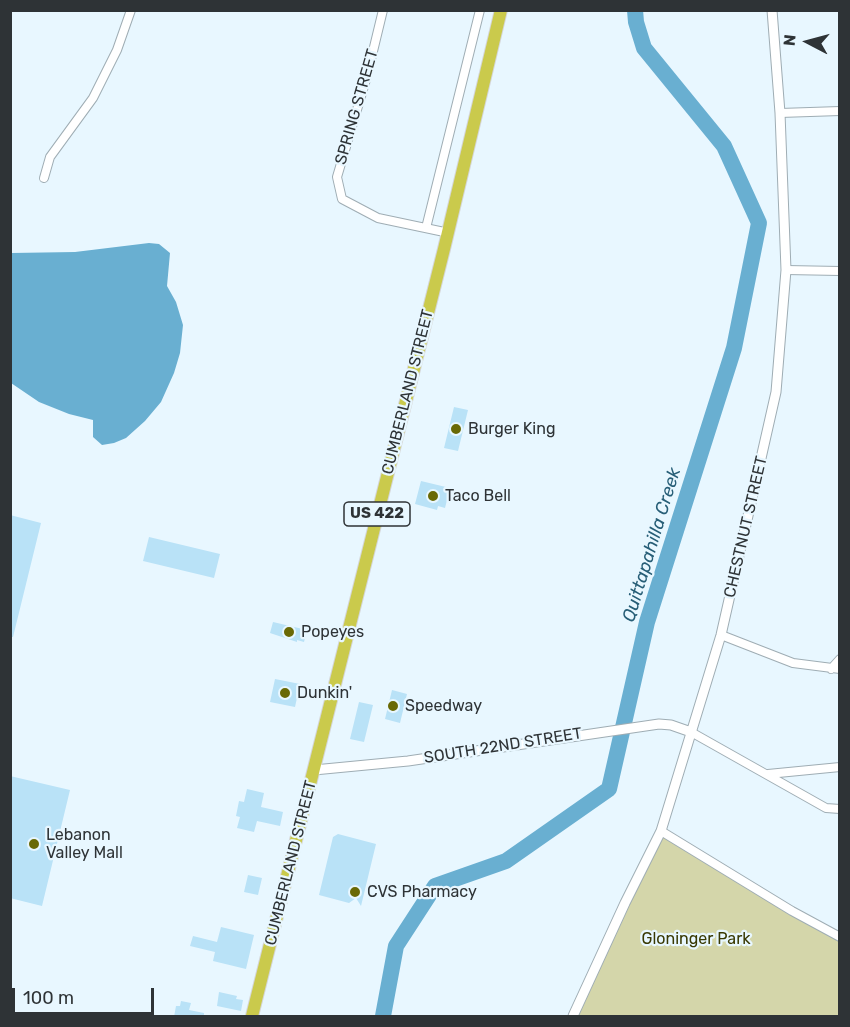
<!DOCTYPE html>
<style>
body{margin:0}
#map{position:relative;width:850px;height:1027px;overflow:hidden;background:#e8f7ff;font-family:Rubik,sans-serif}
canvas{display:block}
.frame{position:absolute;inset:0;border:12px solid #2e3336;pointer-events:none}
.north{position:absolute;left:778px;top:12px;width:60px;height:60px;-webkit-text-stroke:4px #e8f7ff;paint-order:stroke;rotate:276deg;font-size:16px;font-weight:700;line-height:24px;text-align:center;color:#2e3336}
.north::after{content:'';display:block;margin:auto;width:21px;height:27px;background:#2e3336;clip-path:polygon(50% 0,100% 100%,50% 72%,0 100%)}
.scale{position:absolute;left:12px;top:988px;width:142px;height:27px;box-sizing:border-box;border:3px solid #2e3336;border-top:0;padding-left:8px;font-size:18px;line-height:21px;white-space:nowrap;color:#2e3336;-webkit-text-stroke:4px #e8f7ff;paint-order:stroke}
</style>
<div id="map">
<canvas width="850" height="1027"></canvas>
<div class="frame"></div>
<div class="north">N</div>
<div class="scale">100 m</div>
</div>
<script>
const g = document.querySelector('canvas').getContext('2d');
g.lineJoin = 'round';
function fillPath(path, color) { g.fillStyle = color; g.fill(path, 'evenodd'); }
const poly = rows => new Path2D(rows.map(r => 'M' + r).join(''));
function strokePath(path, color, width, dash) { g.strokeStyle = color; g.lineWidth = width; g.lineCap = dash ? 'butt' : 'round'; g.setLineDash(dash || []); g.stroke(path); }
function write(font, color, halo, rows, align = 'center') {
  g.font = font + ' Rubik,sans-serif'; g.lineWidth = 4.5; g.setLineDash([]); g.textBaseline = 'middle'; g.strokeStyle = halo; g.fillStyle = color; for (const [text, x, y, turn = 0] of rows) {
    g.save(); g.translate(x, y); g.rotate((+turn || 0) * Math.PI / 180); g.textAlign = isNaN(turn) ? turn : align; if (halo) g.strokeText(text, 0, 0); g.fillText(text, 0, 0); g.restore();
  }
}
fillPath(poly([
 [661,831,839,935,839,1016,575,1016]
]), '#d4d6aa');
fillPath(poly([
 [149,243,159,244,170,253,167,286,176,302,183,325,180,353,174,373,161,402,145,421,126,438,114,443,102,445,93,437,93,420,69,414,39,402,11,383,11,253,75,252]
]), '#69afd1');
strokePath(poly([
 [383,1016,396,946,435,886,506,861,609,789,647,622,734,348,759,223,724,146,644,48,636,22,635,10]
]), '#69afd1', 16);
fillPath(poly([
 [454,407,468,410,458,451,444,448],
 [421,481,450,488,445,508,438,506,437,510,415,504],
 [10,515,41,523,13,637,10,637],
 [149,537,220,554,214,578,143,561],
 [273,622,307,630,304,642,297,640,297,642,270,633],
 [275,679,300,684,295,707,270,702],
 [392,690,407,694,400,723,385,719],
 [359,702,373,705,364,742,350,739],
 [10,776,70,790,42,906,10,898],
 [247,789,264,793,261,807,283,812,280,826,257,821,254,832,237,828,240,817,236,816,239,801,244,802],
 [338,834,376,844,361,906,356,898,349,903,319,895,333,837],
 [248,875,262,878,258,895,244,892],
 [221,927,254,935,246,969,213,961,215,952,190,946,193,936,217,942],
 [219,992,237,996,236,999,243,1000,241,1011,217,1006],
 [181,1001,191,1003,189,1010,204,1013,204,1017,174,1017,176,1006,180,1006]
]), '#b9e2f7');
const minor = poly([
 [383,10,367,76,337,177,342,199,378,218,449,233],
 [780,113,840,111],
 [44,178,50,157,93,98,117,50,131,10],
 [426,228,480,10],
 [786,270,840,271],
 [721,635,793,663,840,669],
 [831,669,840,659],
 [691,732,826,808,840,809],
 [768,774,840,767],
 [661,831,792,911,840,937]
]);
const tertiary = poly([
 [314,770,408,761,659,724,671,725,691,732],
 [573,1016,625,903,661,831,721,635,776,392,786,270,780,113,772,10]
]);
const trunk = poly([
 [252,1016,444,249,501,10]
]);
strokePath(minor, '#9fadb4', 10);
strokePath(tertiary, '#9fadb4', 11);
strokePath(trunk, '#d5d6d7', 14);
strokePath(minor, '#fff', 8);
strokePath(tertiary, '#fff', 9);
strokePath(trunk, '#caca4c', 12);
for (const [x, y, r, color] of [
 [456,429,6,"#696905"],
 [433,496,6,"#696905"],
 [289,632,6,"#696905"],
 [285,693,6,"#696905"],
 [393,706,6,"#696905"],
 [34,844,6,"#696905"],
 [355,892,6,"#696905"]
]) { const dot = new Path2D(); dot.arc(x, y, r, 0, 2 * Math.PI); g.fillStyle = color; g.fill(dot); strokePath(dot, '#e8f7ff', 2); }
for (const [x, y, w] of [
 [377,514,66]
]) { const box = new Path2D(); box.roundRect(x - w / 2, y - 12, w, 24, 4.5); g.fillStyle = '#e8f7ff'; g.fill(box); strokePath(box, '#2e3336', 1.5); }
write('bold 15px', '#2e3336', null, [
 ["US 422",377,514]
]);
write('16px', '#2e3336', '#e8f7ff', [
 ["SPRING STREET",357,107,-74],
 ["CUMBERLAND STREET",408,392,-76],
 ["CHESTNUT STREET",746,527,-77],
 ["SOUTH 22ND STREET",503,746,-9],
 ["CUMBERLAND STREET",291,863,-76]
]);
write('16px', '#2e3336', '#e8f7ff', [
 ["Burger King",468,429],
 ["Taco Bell",445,496],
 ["Popeyes",301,632],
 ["Dunkin'",297,693],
 ["Speedway",405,706],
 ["Lebanon",46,835],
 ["Valley Mall",46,853],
 ["CVS Pharmacy",367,892]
], 'left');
write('16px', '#393903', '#e8f7ff', [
 ["Gloninger Park",696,939]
]);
write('italic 18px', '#275e77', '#e8f7ff', [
 ["Quittapahilla Creek",652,545,-73]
]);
</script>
